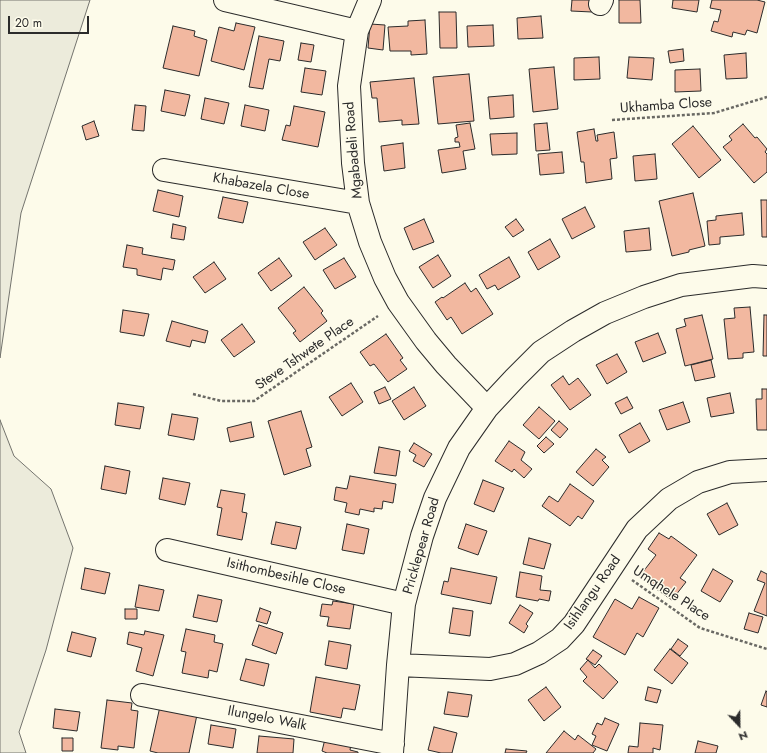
<!DOCTYPE html>
<style>
body{margin:0}
#map{position:relative;width:767px;height:753px;overflow:hidden;background:#fdfbea;font-family:Jost,sans-serif}
canvas{display:block}
.north{position:absolute;left:719px;top:705px;width:40px;height:40px;-webkit-text-stroke:3px #fdfbea;paint-order:stroke;rotate:158deg;font-size:11px;font-weight:700;line-height:16px;text-align:center;color:#2b2b2b}
.north::after{content:'';display:block;margin:auto;width:14px;height:18px;background:#2b2b2b;clip-path:polygon(50% 0,100% 100%,50% 72%,0 100%)}
.scale{position:absolute;left:8px;top:16px;width:81px;height:18px;box-sizing:border-box;border:2px solid #2b2b2b;border-top:0;padding-left:5px;font-size:12px;line-height:14px;white-space:nowrap;color:#2b2b2b;-webkit-text-stroke:3px #fdfbea;paint-order:stroke}
</style>
<div id="map">
<canvas width="767" height="753"></canvas>
<div class="north">N</div>
<div class="scale">20 m</div>
</div>
<script>
const g = document.querySelector('canvas').getContext('2d');
g.lineJoin = 'round';
function fillPath(path, color) { g.fillStyle = color; g.fill(path, 'evenodd'); }
const poly = rows => new Path2D(rows.map(r => 'M' + r).join(''));
function strokePath(path, color, width, dash) { g.strokeStyle = color; g.lineWidth = width; g.lineCap = dash ? 'butt' : 'round'; g.setLineDash(dash || []); g.stroke(path); }
function write(font, color, halo, rows, align = 'center') {
  g.font = font + ' Jost,sans-serif'; g.lineWidth = 3; g.setLineDash([]); g.textBaseline = 'middle'; g.strokeStyle = halo; g.fillStyle = color; for (const [text, x, y, turn = 0] of rows) {
    g.save(); g.translate(x, y); g.rotate((+turn || 0) * Math.PI / 180); g.textAlign = isNaN(turn) ? turn : align; if (halo) g.strokeText(text, 0, 0); g.fillText(text, 0, 0); g.restore();
  }
}
const green = poly([
 [0,0,90,0,21,213,0,358,0,0],
 [0,420,14,456,51,489,73,548,46,650,19,732,26,753,0,753,0,420]
]);
fillPath(green, '#ecebdb');
strokePath(green, '#74746e', 1);
const building = poly([
 [572,0,592,0,592,12,571,11,572,0],
 [619,0,640,0,641,23,619,23,619,0],
 [673,0,699,0,697,12,672,8,673,0],
 [712,0,757,0,765,2,757,33,747,30,745,35,733,32,732,37,711,31,714,21,718,22,721,10,710,8,712,0],
 [439,12,456,12,457,48,440,48,439,12],
 [541,16,543,38,518,39,517,18,541,16],
 [425,20,427,54,411,55,411,51,390,51,388,27,408,26,408,21,425,20],
 [236,23,255,27,244,70,211,61,219,27,234,31,236,23],
 [370,24,385,25,383,50,368,48,370,24],
 [493,25,494,46,468,47,467,26,493,25],
 [173,26,195,31,194,36,207,40,199,76,163,68,173,26],
 [259,36,284,41,280,61,269,59,263,89,249,87,259,36],
 [301,43,314,45,311,62,298,60,301,43],
 [683,49,684,61,670,63,668,51,683,49],
 [746,53,747,78,726,79,724,55,746,53],
 [599,57,600,79,574,80,574,58,599,57],
 [629,57,654,58,652,80,627,78,629,57],
 [554,67,558,109,533,112,529,69,554,67],
 [305,68,326,71,322,95,301,92,305,68],
 [700,69,701,91,675,92,675,70,700,69],
 [469,74,474,121,438,124,433,77,469,74],
 [414,78,419,124,402,125,402,120,379,122,377,98,372,98,370,82,414,78],
 [165,90,190,95,185,116,161,111,165,90],
 [513,95,514,117,490,119,488,97,513,95],
 [205,98,229,103,224,124,201,119,205,98],
 [135,105,146,106,144,131,132,130,135,105],
 [245,105,269,110,265,131,241,126,245,105],
 [294,106,325,112,318,147,282,140,286,125,290,126,294,106],
 [94,121,99,136,86,140,82,126,94,121],
 [470,123,475,149,463,151,466,169,442,173,438,150,460,147,459,142,455,142,455,138,458,137,456,125,470,123],
 [547,123,550,150,536,151,534,124,547,123],
 [743,124,755,138,757,137,767,149,765,152,767,154,767,172,754,183,723,147,732,140,729,136,743,124],
 [693,126,721,160,699,178,672,144,693,126],
 [594,129,596,141,598,141,597,135,614,132,617,158,610,159,612,179,586,183,584,162,581,162,577,132,594,129],
 [517,133,517,154,492,155,490,134,517,133],
 [403,143,405,168,384,171,381,146,403,143],
 [562,152,564,173,540,175,538,154,562,152],
 [655,154,657,179,635,181,633,156,655,154],
 [158,190,183,196,179,217,153,211,158,190],
 [693,193,705,246,689,250,689,252,672,256,659,201,693,193],
 [223,197,248,202,243,223,218,218,223,197],
 [761,200,767,200,767,237,762,237,761,200],
 [585,207,595,227,572,239,562,219,585,207],
 [742,213,744,235,720,237,720,244,709,245,707,221,716,220,716,216,742,213],
 [424,219,434,242,413,250,404,228,424,219],
 [516,219,524,230,513,237,505,227,516,219],
 [173,224,186,227,184,240,171,238,173,224],
 [325,228,337,245,315,260,303,242,325,228],
 [649,228,651,250,626,252,624,231,649,228],
 [550,239,560,257,538,270,528,252,550,239],
 [127,245,143,248,142,254,175,260,173,270,163,268,161,280,137,275,137,269,123,267,127,245],
 [438,255,451,276,433,288,419,267,438,255],
 [509,257,520,277,498,290,495,285,487,289,479,275,509,257],
 [279,258,292,276,271,291,258,273,279,258],
 [344,258,356,277,335,289,323,270,344,258],
 [214,262,226,279,205,293,193,277,214,262],
 [465,283,471,292,476,288,493,314,462,334,451,317,447,320,435,302,442,297,443,298,465,283],
 [304,287,323,311,321,313,327,321,300,342,293,333,296,331,278,308,304,287],
 [750,307,754,352,743,353,743,358,728,359,724,319,735,318,734,308,750,307],
 [123,310,149,314,144,336,120,332,123,310],
 [702,315,713,359,685,366,676,329,686,326,684,319,702,315],
 [764,315,767,315,767,356,763,356,764,315],
 [172,321,208,331,205,343,192,340,190,347,166,341,172,321],
 [242,324,255,342,234,357,221,340,242,324],
 [658,333,666,353,643,362,635,342,658,333],
 [386,334,403,358,400,360,407,369,388,382,374,364,370,366,360,352,386,334],
 [617,354,627,372,607,384,596,365,617,354],
 [711,360,715,377,695,381,691,365,711,360],
 [563,376,569,385,578,378,591,395,570,410,551,385,563,376],
 [351,383,363,402,342,416,329,397,351,383],
 [385,387,391,399,379,404,374,392,385,387],
 [414,387,426,406,404,420,392,401,414,387],
 [762,389,767,389,767,430,757,430,756,399,762,399,762,389],
 [730,393,734,413,711,417,707,398,730,393],
 [627,397,633,408,621,414,615,403,627,397],
 [683,402,690,422,667,430,659,410,683,402],
 [118,403,144,407,140,429,115,425,118,403],
 [539,407,555,421,539,439,523,425,539,407],
 [301,411,312,447,306,449,311,466,284,475,268,421,301,411],
 [172,414,198,418,194,440,168,435,172,414],
 [559,421,568,429,560,438,551,430,559,421],
 [251,422,254,437,230,442,227,428,251,422],
 [640,423,650,441,629,453,619,435,640,423],
 [546,437,554,444,544,453,537,446,546,437],
 [509,441,525,452,521,460,532,469,524,478,514,469,512,472,495,461,509,441],
 [414,443,432,454,424,467,413,461,416,455,409,451,414,443],
 [379,447,400,451,396,476,374,473,379,447],
 [596,449,606,457,602,460,609,467,593,486,576,472,596,449],
 [105,466,130,471,126,494,101,489,105,466],
 [350,476,396,484,393,503,383,501,382,509,374,508,374,512,360,509,359,515,345,512,347,503,334,500,336,487,347,489,350,476],
 [163,478,190,483,185,505,159,499,163,478],
 [483,480,504,488,494,512,474,504,483,480],
 [570,484,594,501,582,519,578,516,570,526,542,506,549,496,558,502,570,484],
 [221,490,245,494,242,512,247,513,242,540,217,535,222,508,217,507,221,490],
 [727,503,738,525,719,535,707,514,727,503],
 [276,522,301,527,296,549,271,544,276,522],
 [347,524,369,529,364,554,342,550,347,524],
 [466,524,487,531,478,555,458,548,466,524],
 [659,533,669,539,671,536,697,555,680,578,686,582,672,600,639,577,656,555,648,549,659,533],
 [529,538,551,544,544,569,523,564,529,538],
 [85,568,110,573,105,594,81,589,85,568],
 [451,568,497,577,491,604,441,594,444,581,448,582,451,568],
 [713,569,733,581,720,602,701,591,713,569],
 [761,571,767,574,767,616,754,611,765,583,757,580,761,571],
 [520,572,542,576,540,590,551,591,549,601,539,599,538,601,516,597,520,572],
 [139,585,164,590,159,611,135,607,139,585],
 [198,595,222,600,217,622,193,617,198,595],
 [639,597,659,608,643,637,637,633,625,655,593,637,615,599,632,609,639,597],
 [333,601,354,604,350,629,327,626,329,617,320,616,322,604,332,605,333,601],
 [520,605,533,613,526,624,528,626,524,633,509,623,520,605],
 [260,608,271,612,267,624,256,621,260,608],
 [453,608,473,611,470,636,449,633,453,608],
 [125,609,137,609,137,619,125,619,125,609],
 [749,613,763,617,758,633,744,629,749,613],
 [259,625,283,633,276,654,252,645,259,625],
 [186,629,215,635,214,642,223,644,217,672,209,670,208,678,182,673,186,652,181,651,186,629],
 [145,631,164,635,153,676,136,671,142,648,127,644,129,632,144,635,145,631],
 [72,632,96,638,91,657,67,651,72,632],
 [678,639,688,646,680,656,671,649,678,639],
 [329,641,351,645,347,669,325,665,329,641],
 [670,649,688,663,672,684,654,670,670,649],
 [593,650,602,656,595,665,586,659,593,650],
 [246,659,269,664,264,686,240,680,246,659],
 [588,660,595,668,599,664,618,682,603,699,583,681,587,677,580,669,588,660],
 [316,677,360,685,355,710,343,708,341,718,310,712,316,677],
 [546,687,561,707,544,721,528,700,546,687],
 [648,687,661,690,657,703,645,700,648,687],
 [766,691,767,692,767,707,761,705,766,691],
 [448,692,472,695,468,717,444,714,448,692],
 [107,700,132,703,131,710,138,711,134,748,118,746,118,750,101,748,107,700],
 [161,702,198,710,189,753,158,753,150,751,161,702],
 [55,709,80,712,77,731,53,728,55,709],
 [605,718,619,724,607,751,592,745,596,736,592,734,597,723,602,725,605,718],
 [640,723,663,725,660,750,653,748,653,753,628,753,629,746,638,747,640,723],
 [211,725,236,729,233,748,208,744,211,725],
 [434,727,457,733,452,753,441,753,428,750,434,727],
 [564,731,575,740,578,735,596,749,593,753,546,753,564,731],
 [259,736,294,739,293,753,257,753,259,736],
 [62,738,73,738,73,751,62,751,62,738],
 [325,739,351,744,350,750,358,752,358,753,327,753,322,751,325,739],
 [698,741,718,746,716,753,695,753,698,741],
 [506,749,527,751,526,753,505,753,506,749]
]);
fillPath(building, '#f2b8a0');
strokePath(building, '#2b2b2b', 1);
const street = poly([
 [225,0,357,31],
 [370,0,357,31,349,86,353,163,358,203,370,242,385,278,398,302,426,341,446,365,487,408],
 [600,4,602,0],
 [164,170,358,203],
 [167,550,404,604],
 [398,665,490,669,515,664,539,653,560,639,574,624,637,529,669,499,698,482,730,472,767,470],
 [142,695,393,744],
 [392,753,398,665,404,604,422,536,435,498,459,448,487,408,515,378,541,352,573,331,605,313,644,297,681,285,753,276,767,277]
]);
strokePath(street, '#2b2b2b', 24);
strokePath(poly([
 [612,120,714,113,767,97],
 [193,394,221,401,254,401,378,316],
 [632,580,700,628,767,649]
]), '#6a6964', 2.5, [3, 2]);
strokePath(street, '#fdfbea', 22);
write('14px', '#2b2b2b', '#fdfbea', [
 ["Ukhamba Close",666,106,-4],
 ["Mgabadeli Road",354,150,-95],
 ["Khabazela Close",261,187,10],
 ["Steve Tshwete Place",305,354,-35],
 ["Pricklepear Road",422,546,-74],
 ["Isithombesihle Close",286,577,13],
 ["Isihlangu Road",593,593,-55],
 ["Umqhele Place",671,594,33],
 ["Ilungelo Walk",267,719,11]
]);
</script>
